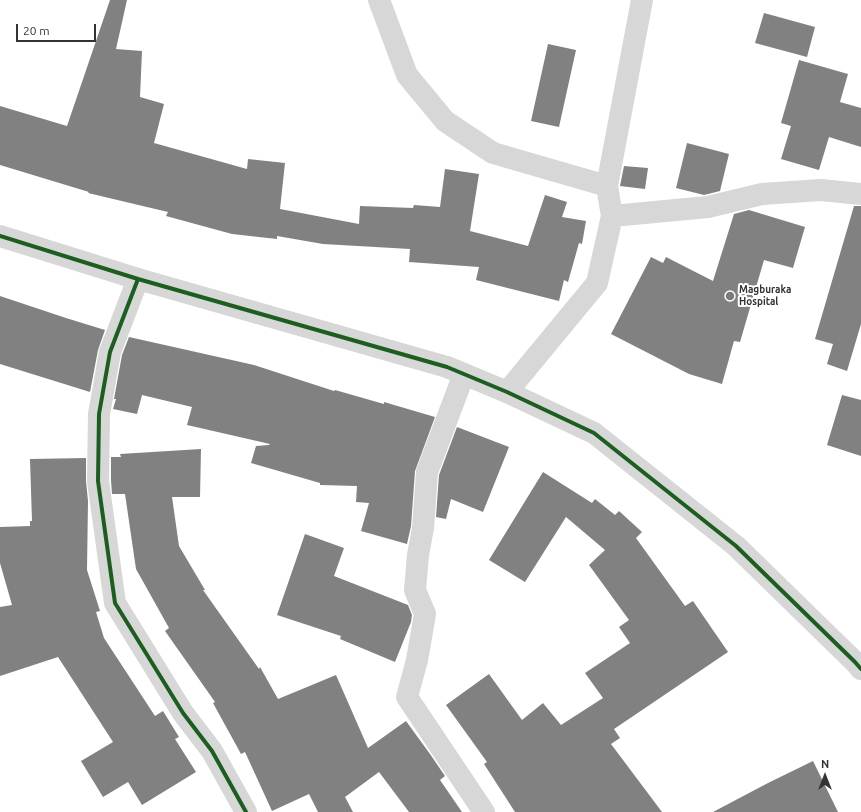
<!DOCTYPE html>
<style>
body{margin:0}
#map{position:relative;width:861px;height:812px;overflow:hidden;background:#fff;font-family:Ubuntu,sans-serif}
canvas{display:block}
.north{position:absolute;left:805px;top:756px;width:40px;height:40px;-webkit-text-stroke:3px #fff;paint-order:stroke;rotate:0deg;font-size:11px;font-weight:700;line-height:16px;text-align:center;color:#333}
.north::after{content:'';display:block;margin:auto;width:14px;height:18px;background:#333;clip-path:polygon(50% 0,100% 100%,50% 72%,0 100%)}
.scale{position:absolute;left:16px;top:24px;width:80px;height:18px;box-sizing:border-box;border:2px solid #333;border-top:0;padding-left:5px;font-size:12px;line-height:14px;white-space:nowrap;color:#333;-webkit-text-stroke:3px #fff;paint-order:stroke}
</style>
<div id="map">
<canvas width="861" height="812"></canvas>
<div class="north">N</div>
<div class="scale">20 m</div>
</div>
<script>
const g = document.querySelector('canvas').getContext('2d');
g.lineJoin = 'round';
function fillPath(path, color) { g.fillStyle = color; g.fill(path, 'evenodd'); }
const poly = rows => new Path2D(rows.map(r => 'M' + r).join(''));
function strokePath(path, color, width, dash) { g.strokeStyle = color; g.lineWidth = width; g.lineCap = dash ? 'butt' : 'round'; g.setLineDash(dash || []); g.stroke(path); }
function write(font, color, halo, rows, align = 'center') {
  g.font = font + ' Ubuntu,sans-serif'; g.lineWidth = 4; g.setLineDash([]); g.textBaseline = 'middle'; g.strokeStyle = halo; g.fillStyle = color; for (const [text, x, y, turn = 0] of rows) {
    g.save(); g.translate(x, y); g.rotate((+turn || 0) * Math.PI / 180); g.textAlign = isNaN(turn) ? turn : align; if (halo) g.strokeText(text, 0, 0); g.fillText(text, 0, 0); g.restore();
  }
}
fillPath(poly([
 [110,0,127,0,116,49,142,51,140,97,164,104,154,143,247,169,248,159,285,163,280,209,359,224,360,206,413,208,414,205,440,207,445,169,479,174,470,231,528,246,545,195,567,202,562,217,586,221,582,244,579,243,568,282,564,280,559,301,476,280,479,267,409,262,410,249,323,244,277,236,277,239,232,234,166,216,168,212,88,193,89,192,0,165,0,106,67,126],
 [764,13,815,27,807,57,755,43],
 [548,44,576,50,559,127,531,121],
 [799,60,848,74,840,102,861,108,861,147,829,137,819,170,781,159,791,126,781,123],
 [687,143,729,154,720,191,704,195,676,188],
 [624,166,648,168,645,189,620,186],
 [854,206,861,206,861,324,847,371,827,364,833,344,815,339],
 [749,210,805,227,793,268,764,260,740,342,734,341,722,384,689,374,611,334,651,257,663,263,666,257,713,281,734,214],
 [0,296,66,318,105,330,98,350,90,392,0,364],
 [129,337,254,365,334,391,335,390,384,404,384,402,435,417,415,471,411,526,407,544,361,531,369,503,356,502,357,486,320,485,320,483,251,463,256,446,269,445,270,444,187,425,192,407,142,395,137,414,113,409,116,399,114,399,122,355],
 [842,395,861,400,861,456,827,445],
 [457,427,509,447,483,512,451,499,446,519,436,517,439,475],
 [201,449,200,497,172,497,179,546,205,590,203,590,259,669,260,667,278,699,336,675,368,748,406,721,430,754,445,776,440,780,462,812,409,812,379,772,345,797,353,812,318,812,309,794,272,811,245,752,241,754,213,703,215,702,165,631,169,628,136,569,125,494,112,494,111,480,111,457,121,457,120,454],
 [86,458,86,481,88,501,87,570,100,611,96,612,104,638,155,716,163,711,179,737,175,739,196,772,142,805,128,782,103,797,81,761,113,742,58,657,0,676,0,607,12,605,0,563,0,527,30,526,30,521,32,521,30,459],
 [543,472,592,503,595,499,615,515,619,511,642,532,636,538,685,606,693,601,728,652,614,729,620,738,611,744,662,812,515,812,484,764,487,762,446,705,489,674,522,720,543,703,561,725,603,698,585,673,630,643,619,627,629,620,589,565,605,550,566,517,525,582,489,560],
 [305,534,344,548,334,576,408,605,412,615,411,622,395,662,340,639,341,636,277,615],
 [813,761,838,812,713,812,768,783]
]), '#818181');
strokePath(poly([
 [379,0,407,75,445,121,493,153,607,186],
 [612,216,708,207,762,194,821,190,861,194],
 [138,279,110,352,99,414,98,481,115,603,183,713,212,751,246,812],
 [464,374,427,472,423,528,418,555,415,590,425,614,417,660,407,697,484,812],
 [507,392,597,283,612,216,607,186,642,0]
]), '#d7d7d7', 22);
strokePath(poly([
 [0,236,138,279,447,367,507,392,594,433,736,546,855,662,861,669]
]), '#d7d7d7', 22);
strokePath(poly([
 [0,236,138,279,447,367,507,392,594,433,736,546,855,662,861,669],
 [138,279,110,352,99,414,98,481,115,603,183,713,212,751,246,812]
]), '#1b5e20', 4);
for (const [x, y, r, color] of [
 [730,296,5,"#7a7a7a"]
]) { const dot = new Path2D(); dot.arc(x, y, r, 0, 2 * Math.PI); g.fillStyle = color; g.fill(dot); strokePath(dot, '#fff', 1.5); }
write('bold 10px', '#333', '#fff', [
 ["Magburaka",739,290],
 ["Hospital",739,302]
], 'left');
</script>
